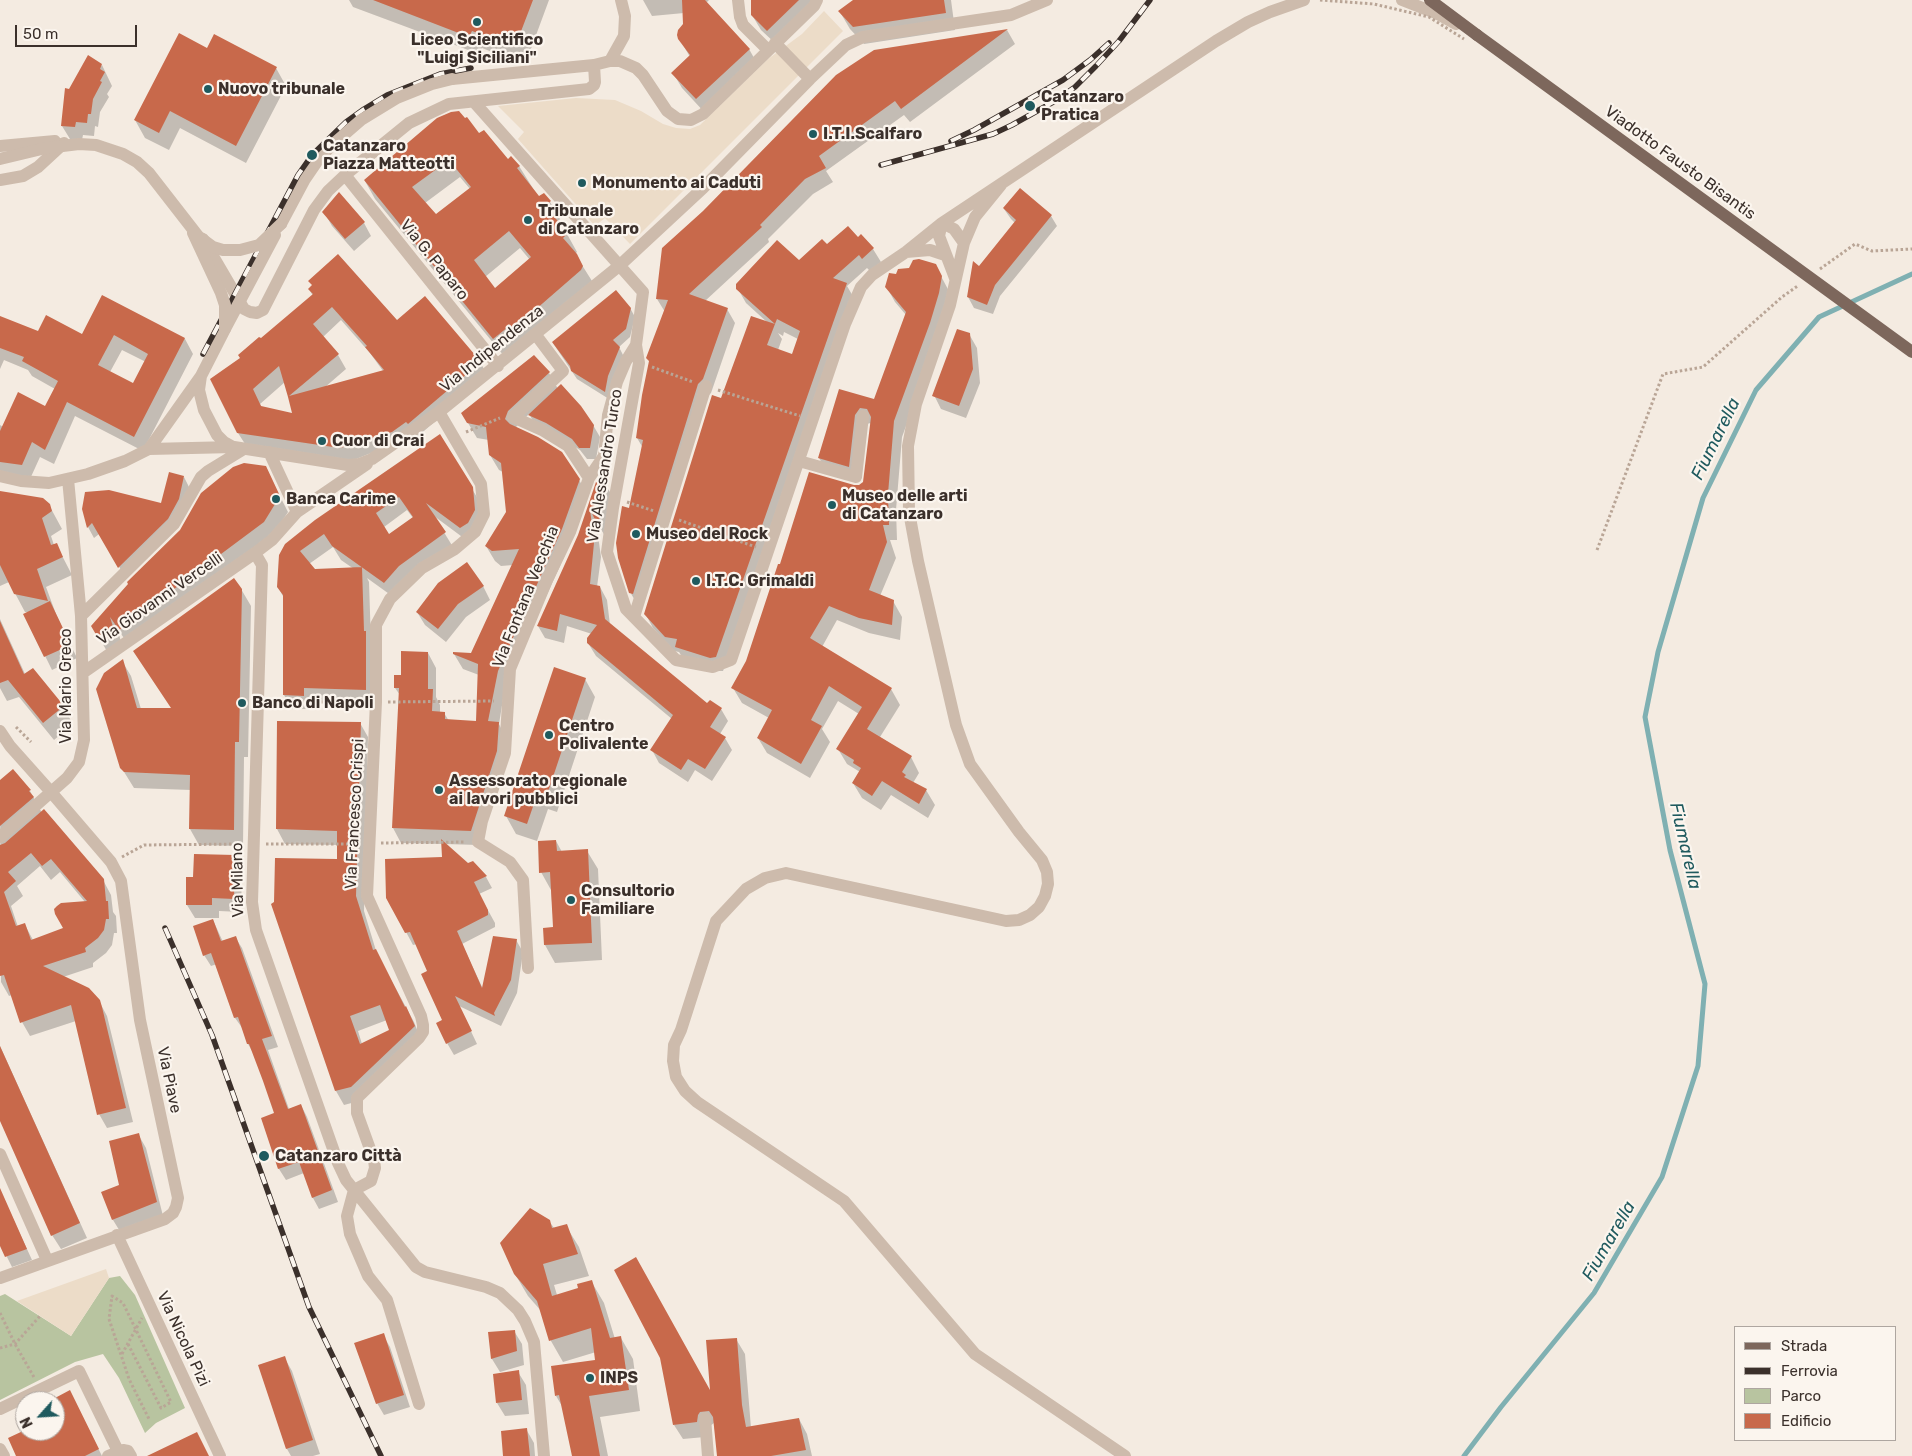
<!DOCTYPE html>
<meta charset="utf-8">
<style>
body{margin:0}
#map{position:relative;width:1912px;height:1456px;overflow:hidden;background:#f4ebe1;font-family:Rubik,sans-serif}
canvas{display:block}
.legend{position:absolute;left:1734px;top:1326px;width:162px;height:115px;box-sizing:border-box;background:#fbf5ee;border:1px solid #aea6a0;margin:0;padding:6px 9px;list-style:none;font-size:15px;color:#3b302b}
.legend li{display:flex;align-items:center;gap:10px;height:25px}
.legend b{width:25px;border:1px solid #aea6a0}
.north{position:absolute;left:15px;top:1391px;width:50px;height:50px;box-sizing:border-box;background:#fbf5ee;border:1px solid #aea6a0;border-radius:50%;rotate:244deg;font-size:14px;font-weight:700;line-height:20px;text-align:center;color:#3b302b}
.north::after{content:'';display:block;margin:auto;width:18px;height:22px;background:#1f5a5e;clip-path:polygon(50% 0,100% 100%,50% 72%,0 100%)}
.scale{position:absolute;left:15px;top:25px;width:122px;height:22px;box-sizing:border-box;border:2px solid #3b302b;border-top:0;padding-left:6px;font-size:15px;line-height:18px;white-space:nowrap;color:#3b302b;-webkit-text-stroke:4px #fbf5ee;paint-order:stroke}
</style>
<div id="map">
<canvas width="1912" height="1456"></canvas>
<ul class="legend">
<li><b style="height:6px;background:#7d675c"></b>Strada</li>
<li><b style="height:6px;background:#3b302b"></b>Ferrovia</li>
<li><b style="height:14px;background:#b8c4a0"></b>Parco</li>
<li><b style="height:14px;background:#c8694b"></b>Edificio</li>
</ul>
<div class="north">N</div>
<div class="scale">50 m</div>
</div>
<script>
const g = document.querySelector('canvas').getContext('2d');
g.lineJoin = 'round';
function fillPath(path, color) { g.fillStyle = color; g.fill(path, 'evenodd'); }
const poly = rows => new Path2D(rows.map(r => 'M' + r).join(''));
function strokePath(path, color, width, dash) { g.strokeStyle = color; g.lineWidth = width; g.lineCap = dash ? 'butt' : 'round'; g.setLineDash(dash || []); g.stroke(path); }
function write(font, color, halo, rows, align = 'center') {
  g.font = font + ' Rubik,sans-serif'; g.lineWidth = 4.5; g.setLineDash([]); g.textBaseline = 'middle'; g.strokeStyle = halo; g.fillStyle = color; for (const [text, x, y, turn = 0] of rows) {
    g.save(); g.translate(x, y); g.rotate((+turn || 0) * Math.PI / 180); g.textAlign = isNaN(turn) ? turn : align; if (halo) g.strokeText(text, 0, 0); g.fillText(text, 0, 0); g.restore();
  }
}
fillPath(poly([
 [120,1276,135,1295,185,1408,156,1423,145,1433,119,1378,103,1354,75,1362,0,1400,0,1296,5,1294,71,1336,109,1278]
]), '#b8c4a0');
fillPath(poly([
 [824,11,843,31,630,244,605,218,595,226,518,139,524,132,498,106,576,98,615,100,641,111,663,124,676,128,690,129,700,125,768,59,802,34],
 [106,1269,109,1278,71,1336,17,1301]
]), '#ecdcc8');
fillPath(poly([
 [349,0,549,0,525,65,482,48,479,54,353,7],
 [643,0,709,0,706,3,749,49,758,65,706,114,682,88,673,73,690,57,679,38,684,24,684,13,652,16],
 [752,0,815,0,776,44,761,30,752,15],
 [855,0,951,0,955,30,864,44,850,29,840,12],
 [1007,30,1015,44,910,122,904,115,826,171,833,182,813,194,768,239,769,242,705,301,727,309,735,323,711,393,706,398,639,607,630,592,630,510,643,448,637,438,665,312,657,299,875,51],
 [207,49,276,68,286,86,246,163,180,128,169,150,145,138,135,120],
 [102,65,112,86,107,94,109,97,100,112,98,127,95,126,94,136,83,135,82,140,70,139,62,126,69,90],
 [479,134,508,160,519,166,539,198,550,202,560,219,557,223,567,234,577,252,575,254,592,281,504,356,375,199,365,181],
 [460,177,470,189,436,216,425,203],
 [520,248,530,260,495,289,485,277],
 [1004,209,1051,216,1057,226,1000,296,993,314,974,308,968,297,979,268,1015,223,1011,219],
 [324,212,364,223,371,236,354,251,332,226],
 [858,239,873,249,881,262,870,271,867,268,847,286,854,298,723,671,718,671,685,661,679,652,674,651,653,628,645,613,722,400,768,323,746,303,738,289,799,262],
 [784,332,798,339,792,356,778,350,782,339,778,333,783,336],
 [935,265,950,293,938,339,902,437,896,510,897,540,890,540,896,558,880,596,893,601,902,617,900,640,869,633,837,620,822,647,891,689,900,705,880,737,911,757,919,773,913,783,926,790,935,805,928,818,891,795,881,810,862,798,853,783,860,772,847,764,838,749,859,714,838,701,822,729,830,742,810,778,767,753,758,738,769,718,742,703,733,688,854,486,859,486,864,482,871,424,869,423,863,430,857,481,828,473,819,458,840,390,875,400,906,315,895,302,886,286,897,275],
 [309,289,397,322,480,362,488,376,417,437,415,435,349,462,247,447,238,433,241,358,313,296],
 [341,320,370,353,383,371,324,388,346,369,338,355,323,337],
 [285,382,294,415,262,408,260,404],
 [103,296,185,339,193,354,143,451,75,416,54,464,40,457,30,479,0,473,0,425,3,427,45,408,55,389,32,376,28,370,4,360,0,369,0,317,38,332,83,336],
 [122,350,146,362,134,385,110,372],
 [630,308,635,317,630,337,619,347,624,357,609,399,577,379,553,343],
 [969,334,977,348,980,383,966,418,941,409,934,395],
 [549,373,558,389,593,425,600,437,596,459,587,459,580,450,554,434,536,426,529,414,515,428,579,480,588,495,570,544,505,687,499,724,506,738,479,845,444,844,467,864,472,862,486,877,492,888,479,894,495,923,495,927,462,944,483,989,516,940,523,952,517,993,501,1026,459,1006,477,1044,454,1055,447,1043,444,1020,429,972,417,944,413,945,406,932,443,858,442,844,401,843,393,828,400,695,395,688,402,676,428,653,436,668,436,697,440,705,440,713,444,713,449,721,477,722,479,675,463,669,454,654,472,654,513,565,501,566,495,561,486,546,507,512,503,472,499,470,490,455,489,440,477,438,462,413],
 [439,436,480,502,483,524,469,542,434,516,453,547,392,596,367,578,369,582,373,704,312,702,312,709,292,709,284,695,284,598,278,587,280,556],
 [407,510,413,518,389,536,384,527],
 [333,547,341,560,354,569,314,571,309,564],
 [265,467,288,512,272,537,128,644,117,628,123,648,110,657,93,626,130,584],
 [184,477,190,489,185,511,126,578,99,534,94,538,88,527,86,493,162,504],
 [597,483,605,484,613,497,605,536,596,521,601,557,597,587,600,587,607,600,610,625,708,705,721,709,728,721,720,734,725,738,732,750,712,781,695,770,688,782,659,763,652,750,672,719,596,656,588,643,592,634,567,626,564,643,545,638,538,626,579,535],
 [0,492,49,505,62,529,51,536,54,545,56,544,72,575,46,587,56,614,77,658,52,670,25,615,29,612,25,612,9,582,0,586],
 [483,586,490,600,466,617,446,642,425,625,417,612],
 [241,589,251,606,248,757,244,757,243,846,199,845,190,829,191,790,134,788,121,767,122,661,131,676,141,709,172,709],
 [0,619,25,674,63,707,73,724,54,740,19,697,7,701,0,688],
 [585,679,595,697,557,812,548,809,537,841,516,834,506,816],
 [279,722,360,723,368,737,364,911,377,954,414,1022,422,1042,359,1101,344,1105,336,1091,272,904,338,861,338,845,285,844,277,829],
 [387,1020,390,1031,362,1044,358,1031],
 [13,771,30,791,42,813,103,880,111,895,113,912,116,916,117,933,114,933,112,945,106,953,93,963,93,967,63,977,99,1001,107,1016,133,1122,107,1128,99,1114,76,1021,30,1036,22,1022,12,995,9,996,1,982,0,782],
 [40,866,51,880,60,872,85,902,65,929,33,940,25,925,18,927,11,906,23,896,17,886],
 [556,841,562,852,587,851,598,869,602,960,555,963,545,945,554,928,551,890,541,872],
 [234,856,242,870,241,912,219,911,219,918,195,918,187,905,194,878],
 [213,920,223,942,235,937,242,948,278,1047,268,1050,289,1109,301,1105,307,1117,338,1202,319,1209,313,1198,304,1173,286,1180,279,1169,262,1119,276,1114,255,1056,248,1044,243,1029,235,1018,217,964,211,966,204,955],
 [0,1046,87,1238,61,1249,52,1235,0,1118],
 [138,1134,146,1148,163,1216,121,1233,113,1220,120,1186],
 [0,1190,32,1260,12,1267,0,1243],
 [549,1221,554,1228,566,1226,579,1247,589,1276,554,1285,557,1295,580,1289,591,1281,604,1303,615,1339,621,1338,633,1359,640,1411,600,1417,608,1456,573,1456,562,1406,556,1396,597,1361,596,1352,563,1362,551,1341,542,1312,528,1296,515,1274],
 [514,1331,522,1344,524,1365,500,1372,492,1359,490,1333],
 [383,1335,390,1347,410,1407,384,1415,377,1403],
 [736,1339,745,1354,751,1428,799,1419,807,1434,812,1456,718,1456,714,1423,706,1429,705,1437,683,1439,674,1425,712,1395],
 [284,1357,292,1371,320,1454,313,1456,291,1456,287,1449,260,1366],
 [518,1372,526,1385,529,1414,505,1416,497,1403],
 [70,1392,102,1456,17,1456,22,1433,15,1418,25,1414,25,1431,55,1431,55,1401,51,1401],
 [526,1429,534,1443,535,1456,505,1456]
]), '#0003');
strokePath(poly([
 [1464,1456,1501,1407,1594,1293,1662,1177,1698,1066,1705,984,1670,850,1645,717,1658,652,1703,498,1756,390,1819,317,1912,274]
]), '#7fb0b2', 5);
fillPath(poly([
 [373,0,533,0,515,47,472,31,469,37],
 [682,0,705,0,750,49,696,99,671,73,690,55,678,39,677,35,678,30,683,24],
 [751,0,799,0,767,31,751,15],
 [853,0,944,0,946,13,853,27,838,11],
 [1008,29,901,109,895,101,819,156,826,168,805,179,760,225,762,227,689,294,728,308,703,379,698,384,633,594,629,593,618,558,616,543,622,506,629,508,643,440,636,438,642,395,649,361,646,358,668,300,656,299,662,248,703,211,836,75,874,50],
 [179,33,207,48,214,34,277,67,236,146,170,111,159,133,134,120],
 [88,55,102,64,100,69,105,72,100,81,102,82,93,99,91,114,88,114,87,123,76,122,75,127,61,126,65,88,69,89],
 [459,111,465,118,467,117,479,133,484,130,508,159,511,156,520,166,517,168,539,196,544,193,551,201,545,206,568,233,563,238,577,254,583,266,581,270,512,330,508,327,493,339,364,180,437,118,451,112],
 [449,160,471,187,436,214,412,187],
 [509,231,531,257,495,288,474,260],
 [1020,188,1052,215,995,285,987,305,967,297,973,261,979,266,1016,220,1003,208],
 [339,192,365,222,345,239,322,212],
 [848,226,858,237,861,234,874,248,862,259,859,255,833,278,847,283,716,657,710,658,675,647,677,639,665,637,644,614,712,395,721,398,751,316,775,324,767,345,792,354,800,331,777,319,775,324,736,289,736,284,777,240,799,260,822,239,827,244],
 [338,254,397,320,425,296,481,362,408,424,406,422,392,432,340,448,237,433,210,379,240,358,238,355,259,337,261,338,313,294,308,289,312,285,308,281],
 [332,307,367,346,365,347,384,370,289,396,339,354,313,324],
 [279,366,288,397,292,413,261,406,253,389],
 [919,259,936,264,942,276,939,293,930,323,894,421,888,494,889,525,883,525,887,542,869,590,894,600,892,625,859,618,829,606,810,638,892,688,867,729,912,756,902,772,906,775,904,777,927,789,919,804,882,781,872,796,852,783,861,768,853,763,854,760,836,749,862,707,829,686,811,720,822,726,801,764,757,738,772,710,731,688,746,661,778,564,780,564,809,472,854,485,859,485,863,482,871,417,867,409,860,408,855,415,849,467,818,458,839,389,874,399,906,312,885,287,889,273,896,274,898,269,909,268,913,260],
 [616,290,631,308,626,329,613,340,620,347,608,376,605,392,571,371,570,366,552,342],
 [102,295,185,338,134,437,67,402,45,450,32,442,22,465,0,462,0,431,18,392,45,406,58,381,22,361,24,357,0,348,0,316,38,331,46,315,82,334],
 [114,335,148,354,133,383,98,365],
 [957,329,970,333,973,369,959,406,932,396],
 [534,355,550,372,508,411,505,419,510,424,538,437,562,452,580,479,562,529,498,671,488,721,499,722,497,751,471,831,392,828,399,688,394,688,394,675,401,675,401,651,428,652,428,689,433,689,432,711,445,712,445,719,476,721,478,664,453,654,453,652,471,653,519,549,492,551,485,546,506,512,501,463,489,455,486,427,467,423,461,413],
 [561,384,581,406,594,425,590,448,579,448,572,439,546,423,528,415],
 [440,434,473,487,475,510,468,523,460,528,426,503,446,532,399,566,384,583,332,546,324,534,300,551,315,569,362,567,364,631,366,631,366,690,304,688,304,696,283,695,283,595,277,587,279,555,285,544,315,520],
 [399,497,413,517,389,534,376,513],
 [244,463,266,466,280,496,264,522,119,630,110,617,115,633,101,643,91,626,128,584,127,582,180,530,201,493,233,467],
 [169,472,184,476,179,499,168,519,118,568,92,523,87,528,82,509,85,492,109,490,161,503],
 [596,482,606,483,598,526,590,509,594,543,590,584,600,586,605,619,707,703,710,700,722,708,710,727,726,737,705,769,688,759,681,770,650,750,673,715,587,643,587,638,597,625,560,614,557,631,537,626,578,535],
 [0,491,43,498,50,504,52,511,42,518,51,545,57,543,63,557,37,569,48,601,14,594,0,565],
 [467,562,484,586,458,604,438,629,416,612,438,583],
 [234,578,242,589,239,742,235,742,234,830,189,829,190,775,124,772,120,768,96,689,104,673,123,659,137,708,171,708,133,651],
 [50,601,71,645,44,657,23,614],
 [0,621,24,674,33,668,64,706,43,723,8,680,0,683],
 [554,667,586,678,547,795,538,792,527,824,504,816],
 [277,721,361,722,356,896,373,950,376,949,405,1007,406,1006,415,1026,351,1087,335,1091,271,904,274,902,275,858,337,859,337,831,276,829],
 [380,1005,389,1030,360,1044,350,1016],
 [13,769,31,790,29,791,34,797,0,826,0,780],
 [44,809,104,879,106,901,108,901,109,919,106,919,104,930,98,938,85,948,86,952,43,966,89,988,100,1000,102,1007,126,1108,97,1115,71,1005,20,1023,4,975,0,976,0,845,5,843],
 [31,853,42,866,51,859,87,901,61,903,57,906,54,909,55,914,63,928,31,940,25,923,16,926,4,892,16,881,8,872],
 [441,839,468,863,473,861,487,876,474,882,488,910,488,915,457,931,482,988,493,936,517,939,511,980,494,1013,495,1016,455,996,472,1031,446,1044,436,1023,442,1020,421,974,427,971,410,932,405,933,386,898,385,859,442,857],
 [556,840,557,851,588,849,592,943,544,945,543,928,553,927,550,872,539,873,538,841],
 [194,854,235,855,234,899,212,898,212,905,186,905,186,877,193,877],
 [213,919,221,941,236,936,272,1036,262,1039,288,1109,301,1104,332,1190,312,1198,299,1162,278,1169,261,1118,274,1113,263,1081,249,1044,247,1044,238,1017,234,1018,211,953,203,956,193,926],
 [0,1046,80,1223,51,1236,0,1121],
 [139,1133,157,1202,112,1220,101,1192,119,1185,109,1141],
 [0,1188,27,1249,5,1257,0,1246],
 [530,1208,550,1220,552,1228,567,1224,578,1254,543,1264,552,1296,578,1288,577,1284,592,1280,610,1338,621,1336,629,1390,589,1396,600,1456,572,1456,559,1395,555,1396,551,1366,595,1360,591,1328,549,1341,537,1301,514,1274,500,1243],
 [636,1257,710,1390,706,1340,737,1338,742,1405,746,1427,799,1418,806,1450,771,1456,717,1456,713,1417,709,1411,700,1412,698,1415,697,1422,673,1425,660,1358,614,1270],
 [515,1330,517,1351,491,1359,488,1332],
 [384,1333,404,1395,376,1404,354,1343],
 [285,1356,313,1440,286,1449,258,1365],
 [519,1370,522,1400,496,1403,493,1374],
 [70,1390,99,1449,85,1456,16,1456,8,1438,23,1431,55,1431,55,1398],
 [527,1428,530,1456,503,1456,501,1431],
 [197,1432,209,1456,147,1456]
]), '#c8694b');
strokePath(poly([
 [1820,269,1855,244,1872,251,1912,249],
 [652,367,693,382],
 [718,390,800,416],
 [466,432,500,418],
 [627,502,654,511],
 [679,520,756,547],
 [1597,550,1663,374,1703,367,1782,297,1799,285],
 [271,702,362,702],
 [388,702,494,701],
 [16,727,31,742],
 [381,843,465,842],
 [266,844,358,844],
 [122,857,144,845,240,844],
 [0,1313,15,1344,35,1379],
 [128,1344,161,1408,171,1402,123,1303,112,1296,109,1319,129,1379,149,1419],
 [0,1348,15,1344,40,1316],
 [122,1354,142,1318]
]), '#b9a596', 3, [2.5, 2.5]);
strokePath(poly([
 [738,0,740,17,743,25,768,50],
 [1402,0,1438,14,1456,24],
 [775,43,810,79],
 [610,61,624,36,625,16,621,0],
 [452,79,594,65,610,61,620,61,636,68,643,75,667,111,678,119,691,120,703,114,814,6,817,0],
 [474,102,643,292,636,345,639,363,613,508,607,552,626,609,676,660,713,667,731,660,845,324,861,287,872,275,906,252,942,223,1216,41,1248,22,1270,12,1304,0],
 [0,146,55,141],
 [345,175,498,366],
 [0,180,23,176,38,167,64,143],
 [1001,185,975,217,964,243,950,305,916,404,908,446,909,512,918,561,956,725,970,764,1019,832,1042,860,1047,872,1048,884,1045,896,1039,907,1030,915,1019,920,1006,921,786,873,765,878,746,889,716,921,681,1030,674,1045,673,1061,676,1077,685,1091,697,1102,844,1201,975,1354,1125,1456],
 [942,223,939,236,955,278],
 [942,223,954,229,964,243],
 [281,224,305,179,318,160,331,146],
 [203,239,244,309,250,312,257,313,263,310,314,210,328,191,345,175,409,123,449,104,589,89,594,85,595,82,594,65],
 [906,252,930,250,945,255],
 [536,335,563,371,513,417,542,430,568,446,589,478],
 [201,376,199,390,204,410,217,435,224,442,233,447],
 [149,449,234,447,348,465,359,464,372,459,439,412,619,266,703,188,810,79,846,45,863,37,1011,15,1047,0],
 [269,452,297,512],
 [799,461,856,477,863,416],
 [0,476,21,481,49,483,88,474,125,461,149,449,201,376,225,329],
 [68,479,81,616],
 [255,553,262,565,252,902,256,930,338,1163,346,1180,416,1267,425,1272,486,1287,500,1293,518,1310,525,1321,534,1342,544,1456],
 [634,617,706,386],
 [84,672,255,553,272,540,297,512,367,464],
 [0,731,10,746,51,792,111,862,121,881,140,1020,178,1198,176,1207,173,1213,165,1219,0,1278],
 [0,837,67,778,79,762,84,740,81,616,174,524,201,477,208,471,244,449],
 [528,968,523,880,510,862,478,842,482,821,505,753,510,669,547,580,570,532,589,478,604,456,608,415,617,382,626,361,636,345],
 [0,1154,47,1260],
 [354,1190,371,1181,375,1168,374,1160,357,1113,357,1098,419,1038,423,1032,423,1025,421,1016,367,896,376,702,376,625,390,599,422,568,455,549,475,532,484,514,481,484,439,412],
 [354,1190,347,1216,350,1234,368,1276,387,1300,419,1404],
 [117,1235,220,1456],
 [0,1409,79,1371,118,1451],
 [705,1418,708,1456],
 [0,1449,4,1456],
 [108,1456,123,1450,128,1451,131,1456]
]), '#cdbbac', 12);
strokePath(poly([
 [1430,0,1477,35]
]), '#7d675c', 12);
const rail = poly([
 [951,141,974,130,1063,80,1090,60,1109,43],
 [881,165,993,134,1012,125,1055,101,1075,87,1096,66,1119,41,1150,0],
 [203,354,298,175,312,155,346,122,364,109,387,95,440,74,471,68],
 [165,928,212,1035,309,1307,381,1456]
]);
strokePath(rail, '#3b302b', 5.5);
strokePath(rail, '#fbf5ee', 4, [11]);
strokePath(poly([
 [1320,0,1374,4,1429,17,1464,39]
]), '#b9a596', 3, [2.5, 2.5]);
strokePath(poly([
 [331,146,361,120,397,98,432,84,452,79],
 [0,159,46,148,79,144,96,145,123,154,137,162,149,173,198,236,213,247,223,250,240,250,259,245,281,224],
 [193,233,221,293,225,305,225,326],
 [225,329,275,235]
]), '#cdbbac', 12);
strokePath(poly([
 [1477,35,1912,352]
]), '#7d675c', 12);
for (const [x, y, r, color] of [
 [477,22,5,"#1f5a5e"],
 [208,89,5,"#1f5a5e"],
 [1030,106,6,"#1f5a5e"],
 [813,134,5,"#1f5a5e"],
 [312,155,6,"#1f5a5e"],
 [582,183,5,"#1f5a5e"],
 [528,220,5,"#1f5a5e"],
 [322,441,5,"#1f5a5e"],
 [276,499,5,"#1f5a5e"],
 [832,505,5,"#1f5a5e"],
 [636,534,5,"#1f5a5e"],
 [696,581,5,"#1f5a5e"],
 [242,703,5,"#1f5a5e"],
 [549,735,5,"#1f5a5e"],
 [439,790,5,"#1f5a5e"],
 [571,900,5,"#1f5a5e"],
 [264,1156,6,"#1f5a5e"],
 [590,1378,5,"#1f5a5e"]
]) { const dot = new Path2D(); dot.arc(x, y, r, 0, 2 * Math.PI); g.fillStyle = color; g.fill(dot); strokePath(dot, '#fbf5ee', 2); }
write('bold 16px', '#3b302b', '#fbf5ee', [
 ["Liceo Scientifico",477,40,"center"],
 ["\"Luigi Siciliani\"",477,58,"center"],
 ["Nuovo tribunale",218,89],
 ["Catanzaro",1041,97],
 ["Pratica",1041,115],
 ["I.T.I.Scalfaro",823,134],
 ["Catanzaro",323,146],
 ["Piazza Matteotti",323,164],
 ["Monumento ai Caduti",592,183],
 ["Tribunale",538,211],
 ["di Catanzaro",538,229],
 ["Cuor di Crai",332,441],
 ["Museo delle arti",842,496],
 ["di Catanzaro",842,514],
 ["Banca Carime",286,499],
 ["Museo del Rock",646,534],
 ["I.T.C. Grimaldi",706,581],
 ["Banco di Napoli",252,703],
 ["Centro",559,726],
 ["Polivalente",559,744],
 ["Assessorato regionale",449,781],
 ["ai lavori pubblici",449,799],
 ["Consultorio",581,891],
 ["Familiare",581,909],
 ["Catanzaro Città",275,1156],
 ["INPS",600,1378]
], 'left');
write('16px', '#3b302b', '#fbf5ee', [
 ["Viadotto Fausto Bisantis",1680,163,36],
 ["Via G. Paparo",434,260,51],
 ["Via Indipendenza",492,349,-39],
 ["Via Alessandro Turco",605,466,-81],
 ["Via Fontana Vecchia",526,597,-68],
 ["Via Giovanni Vercelli",160,599,-35],
 ["Via Mario Greco",66,686,-90],
 ["Via Francesco Crispi",355,814,-87],
 ["Via Milano",238,880,-91],
 ["Via Piave",169,1080,78],
 ["Via Nicola Pizi",183,1339,65]
]);
write('italic 18px', '#1f5a5e', '#fbf5ee', [
 ["Fiumarella",1716,439,-64],
 ["Fiumarella",1685,846,77],
 ["Fiumarella",1609,1241,-60]
]);
</script>
